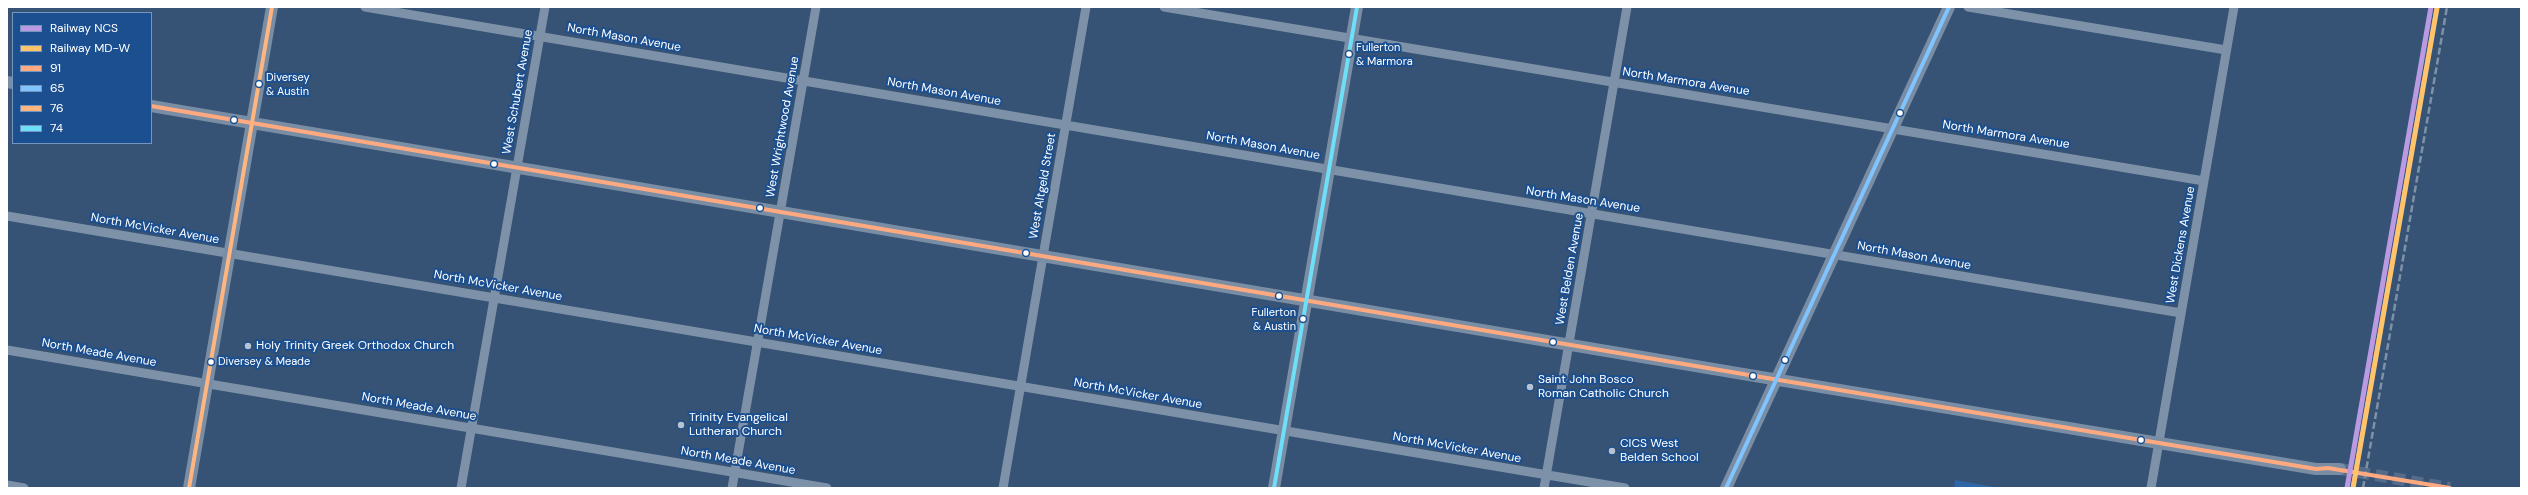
<!DOCTYPE html>
<style>
body{margin:0}
#map{position:relative;width:2528px;height:495px;overflow:hidden;background:#365274;font-family:"DM Sans",sans-serif}
canvas{display:block}
.frame{position:absolute;inset:0;border:8px solid #fff;pointer-events:none}
.legend{position:absolute;left:12px;top:12px;width:140px;height:132px;box-sizing:border-box;background:#1b4f8f;border:1px solid #7695bc;margin:0;padding:5px 7px;list-style:none;font-size:12px;color:#fff}
.legend li{display:flex;align-items:center;gap:8px;height:20px}
.legend b{width:20px;border:1px solid #7695bc}
</style>
<div id="map">
<canvas width="2528" height="495"></canvas>
<div class="frame"></div>
<ul class="legend">
<li><b style="height:5px;background:#bb9ae4"></b>Railway NCS</li>
<li><b style="height:5px;background:#ffc36c"></b>Railway MD-W</li>
<li><b style="height:5px;background:#ffa980"></b>91</li>
<li><b style="height:5px;background:#80c4ff"></b>65</li>
<li><b style="height:5px;background:#ffb580"></b>76</li>
<li><b style="height:5px;background:#6ddff8"></b>74</li>
</ul>
</div>
<script>
const g = document.querySelector('canvas').getContext('2d');
g.lineJoin = 'round';
function fillPath(path, color) { g.fillStyle = color; g.fill(path, 'evenodd'); }
const poly = rows => new Path2D(rows.map(r => 'M' + r).join(''));
function strokePath(path, color, width, dash) { g.strokeStyle = color; g.lineWidth = width; g.lineCap = dash ? 'butt' : 'round'; g.setLineDash(dash || []); g.stroke(path); }
function write(font, color, halo, rows, align = 'center') {
  g.font = font + ' "DM Sans",sans-serif'; g.lineWidth = 4; g.setLineDash([]); g.textBaseline = 'middle'; g.strokeStyle = halo; g.fillStyle = color; for (const [text, x, y, turn = 0] of rows) {
    g.save(); g.translate(x, y); g.rotate((+turn || 0) * Math.PI / 180); g.textAlign = isNaN(turn) ? turn : align; if (halo) g.strokeText(text, 0, 0); g.fillText(text, 0, 0); g.restore();
  }
}
fillPath(poly([
 [1955,480,2001,488,1954,488]
]), '#2f66a5');
strokePath(poly([
 [2340,469,2450,488]
]), '#546c89', 12, [12, 6]);
strokePath(poly([
 [365,7,2181,313],
 [1164,7,2204,181],
 [1968,7,2226,50],
 [7,216,1625,488],
 [7,350,827,488],
 [7,485,24,488],
 [461,488,545,7],
 [732,488,816,7],
 [1003,488,1086,7],
 [1544,488,1627,7],
 [2151,488,2234,7]
]), '#7d92a8', 9);
strokePath(poly([
 [7,82,13,83],
 [151,106,1761,377,2316,469,2340,469],
 [189,488,272,7],
 [1274,488,1357,7],
 [1726,488,1949,7]
]), '#798da4', 12);
strokePath(poly([
 [2352,488,2436,7],
 [2363,488,2447,7]
]), '#7e92a7', 2.5, [7, 3]);
strokePath(poly([
 [151,106,1761,377,2316,469,2328,468,2450,488]
]), '#ffa980', 4);
strokePath(poly([
 [1726,488,1949,7]
]), '#80c4ff', 4);
strokePath(poly([
 [189,488,272,7]
]), '#ffb580', 4);
strokePath(poly([
 [1274,488,1357,7]
]), '#6ddff8', 4);
strokePath(poly([
 [2347,488,2431,7]
]), '#bb9ae4', 5);
strokePath(poly([
 [2353,488,2437,8]
]), '#ffc36c', 5);
for (const [x, y, r, color] of [
 [1349,54,3.5,"#fff"],
 [259,84,3.5,"#fff"],
 [1900,113,3.5,"#fff"],
 [234,120,3.5,"#fff"],
 [494,164,3.5,"#fff"],
 [760,208,3.5,"#fff"],
 [1026,253,3.5,"#fff"],
 [1279,296,3.5,"#fff"],
 [1303,319,3.5,"#fff"],
 [1553,342,3.5,"#fff"],
 [248,346,4,"#b9c2ce"],
 [1785,360,3.5,"#fff"],
 [211,362,3.5,"#fff"],
 [1753,376,3.5,"#fff"],
 [1530,387,4,"#b9c2ce"],
 [681,425,4,"#b9c2ce"],
 [2141,440,3.5,"#fff"],
 [1612,451,4,"#b9c2ce"]
]) { const dot = new Path2D(); dot.arc(x, y, r, 0, 2 * Math.PI); g.fillStyle = color; g.fill(dot); strokePath(dot, '#1b4f8f', 1.5); }
write('11px', '#fff', '#1b4f8f', [
 ["Fullerton",1356,48],
 ["& Marmora",1356,62],
 ["Diversey",266,78],
 ["& Austin",266,92],
 ["Fullerton",1296,313,"right"],
 ["& Austin",1296,327,"right"],
 ["Diversey & Meade",218,362]
], 'left');
write('12px', '#fff', '#1b4f8f', [
 ["North Mason Avenue",624,38,10],
 ["North Marmora Avenue",1686,82,9],
 ["West Schubert Avenue",518,92,-80],
 ["North Mason Avenue",944,92,10],
 ["West Wrightwood Avenue",783,127,-80],
 ["North Marmora Avenue",2006,135,9],
 ["North Mason Avenue",1263,146,10],
 ["West Altgeld Street",1043,186,-80],
 ["North Mason Avenue",1583,200,9],
 ["North McVicker Avenue",155,229,10],
 ["West Dickens Avenue",2181,245,-80],
 ["North Mason Avenue",1914,256,10],
 ["West Belden Avenue",1570,269,-80],
 ["North McVicker Avenue",498,286,10],
 ["North McVicker Avenue",818,340,10],
 ["North Meade Avenue",99,353,10],
 ["North McVicker Avenue",1138,394,10],
 ["North Meade Avenue",419,407,10],
 ["North McVicker Avenue",1457,448,10],
 ["North Meade Avenue",738,461,10]
]);
write('12px', '#fff', '#1b4f8f', [
 ["Holy Trinity Greek Orthodox Church",256,346],
 ["Saint John Bosco",1538,380],
 ["Roman Catholic Church",1538,394],
 ["Trinity Evangelical",689,418],
 ["Lutheran Church",689,432],
 ["CICS West",1620,444],
 ["Belden School",1620,458]
], 'left');
</script>
